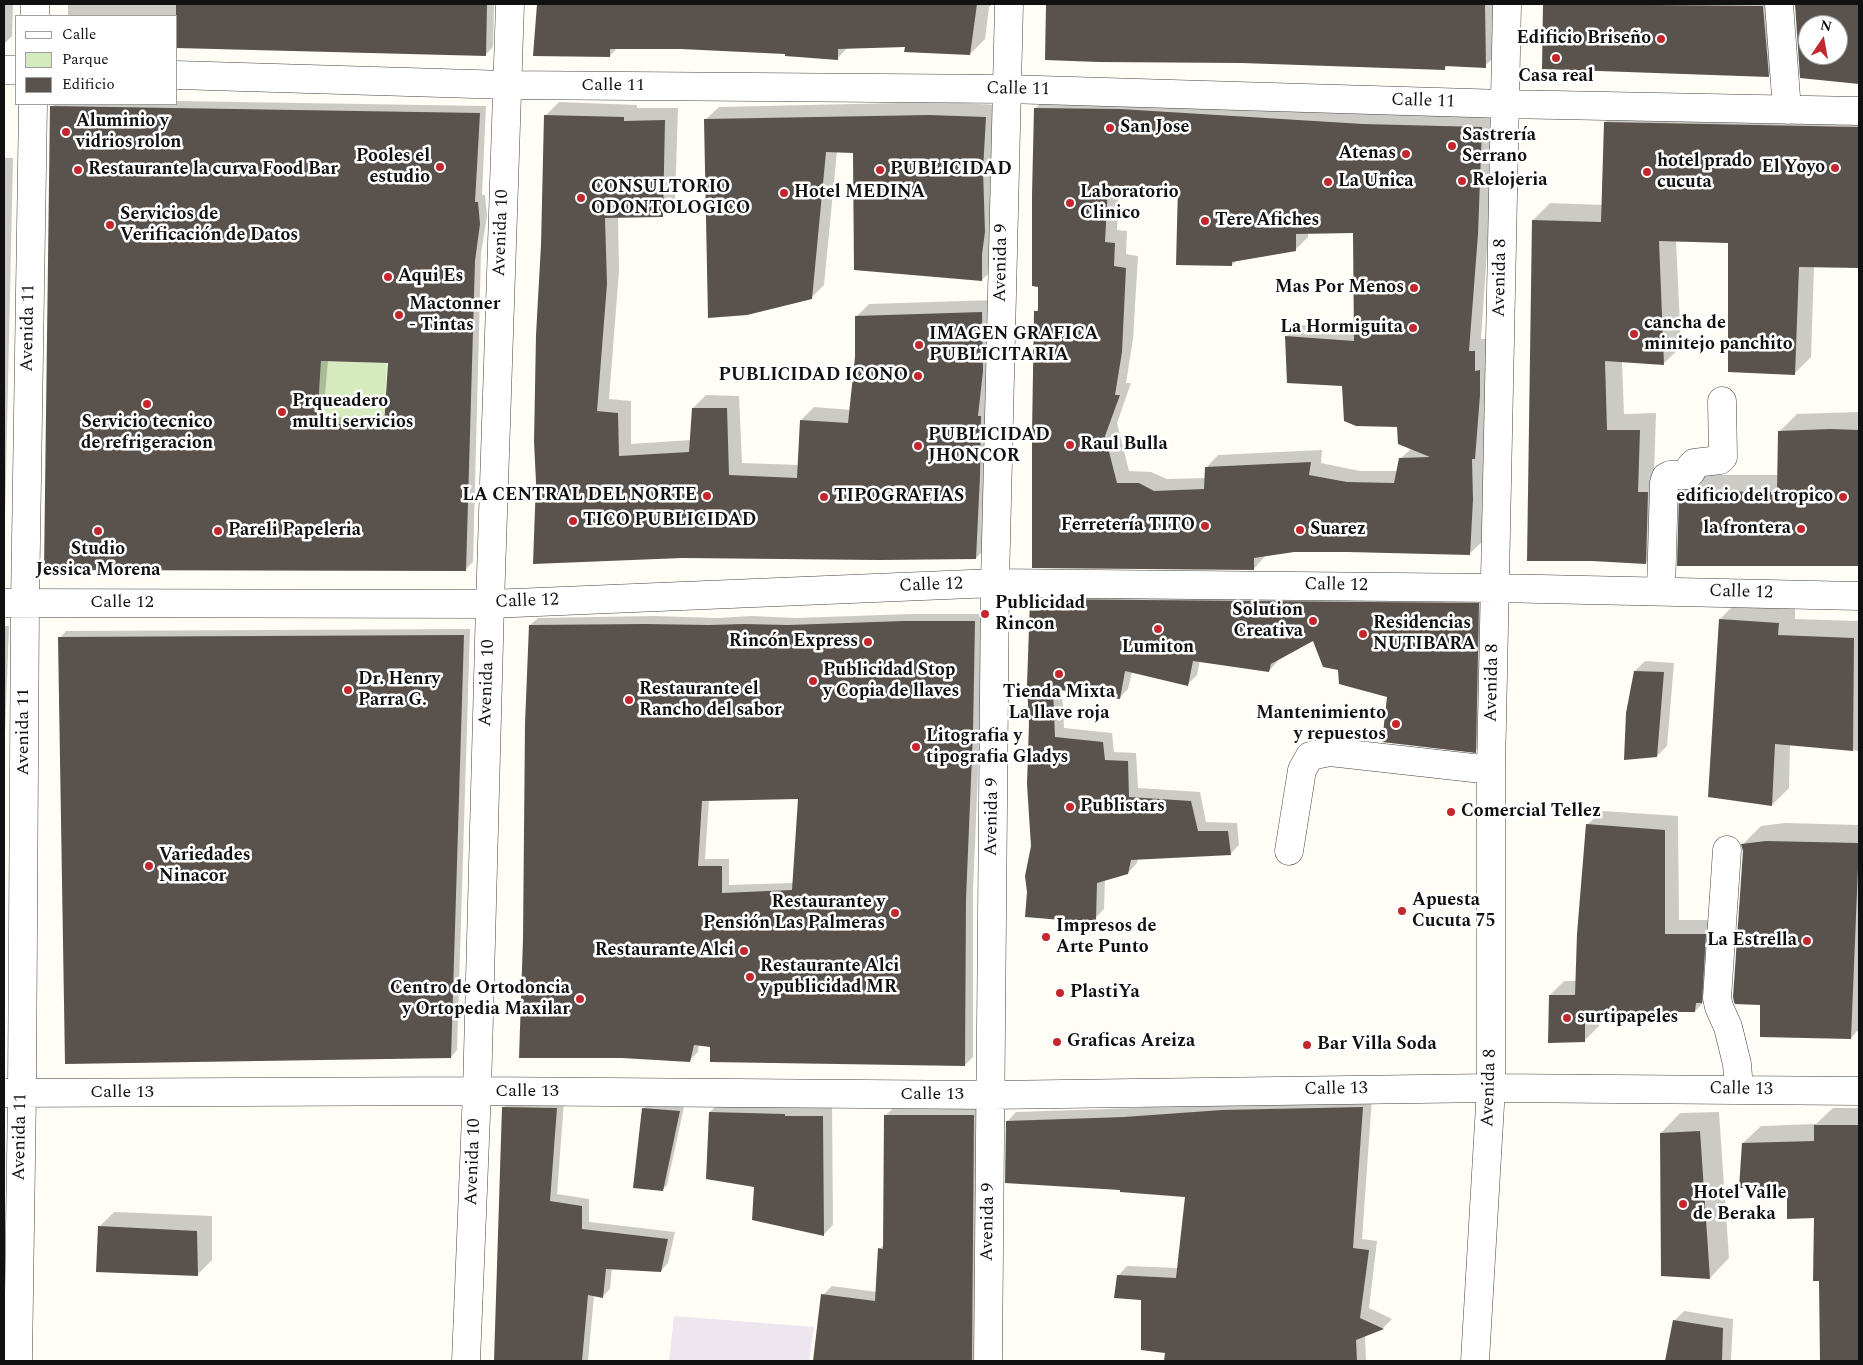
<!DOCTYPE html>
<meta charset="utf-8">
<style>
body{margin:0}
#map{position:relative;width:1863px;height:1365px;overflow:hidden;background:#fffdf5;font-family:Spectral,serif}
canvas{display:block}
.frame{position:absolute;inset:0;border:5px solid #111;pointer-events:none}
.legend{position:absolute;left:15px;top:15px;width:162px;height:90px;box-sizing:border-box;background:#fff;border:1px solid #a0a0a0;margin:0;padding:6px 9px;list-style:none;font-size:15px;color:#111}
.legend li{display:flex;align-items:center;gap:10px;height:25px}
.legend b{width:25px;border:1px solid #a0a0a0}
.north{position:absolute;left:1798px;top:15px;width:50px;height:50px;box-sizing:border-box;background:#fff;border:1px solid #a0a0a0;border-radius:50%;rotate:12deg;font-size:14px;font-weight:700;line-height:20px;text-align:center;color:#111}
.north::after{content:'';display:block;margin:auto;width:18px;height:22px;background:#c4262e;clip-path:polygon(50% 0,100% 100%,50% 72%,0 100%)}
</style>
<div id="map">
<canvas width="1863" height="1365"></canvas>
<div class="frame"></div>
<ul class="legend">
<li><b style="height:6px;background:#fff"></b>Calle</li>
<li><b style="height:14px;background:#d5ebbd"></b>Parque</li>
<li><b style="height:14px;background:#5a524d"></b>Edificio</li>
</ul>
<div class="north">N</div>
</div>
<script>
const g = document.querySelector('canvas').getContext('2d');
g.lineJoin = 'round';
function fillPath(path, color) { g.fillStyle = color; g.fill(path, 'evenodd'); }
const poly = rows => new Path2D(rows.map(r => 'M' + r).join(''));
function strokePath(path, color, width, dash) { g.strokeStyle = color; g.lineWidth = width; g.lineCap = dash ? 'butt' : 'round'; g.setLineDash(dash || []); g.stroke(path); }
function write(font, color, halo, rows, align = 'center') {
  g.font = font + ' Spectral,serif'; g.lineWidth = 5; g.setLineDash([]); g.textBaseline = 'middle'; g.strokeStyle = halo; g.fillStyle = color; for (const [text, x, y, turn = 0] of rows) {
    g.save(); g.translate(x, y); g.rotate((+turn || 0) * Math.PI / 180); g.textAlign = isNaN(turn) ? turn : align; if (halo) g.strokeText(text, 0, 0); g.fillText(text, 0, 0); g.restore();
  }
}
fillPath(poly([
 [674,1316,814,1327,809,1361,669,1361]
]), '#eee6ef');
fillPath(poly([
 [321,361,387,363,384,426,317,423]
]), '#d5ebbd');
fillPath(poly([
 [4,4,13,4,12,36,4,44],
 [68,4,494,4,493,47,486,54,176,16,68,16],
 [538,4,993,4,989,7,985,39,970,54,906,46,848,47,837,59,786,53,681,48,617,48,610,56,534,55],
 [1047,4,1501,4,1501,50,1485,66,1448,65,1445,68,1177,60,1046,59],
 [1544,4,1783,4,1787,57,1768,76,1543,68],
 [1796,4,1859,4,1859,83,1801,77],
 [1808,25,1838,25,1838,55,1808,55],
 [1047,96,1494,115,1489,221,1481,339,1487,339,1487,445,1484,448,1485,487,1482,542,1469,554,1348,550,1293,551,1266,555,1254,569,1034,567,1036,311,1039,308,1035,109],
 [1119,185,1179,185,1232,265,1237,260,1296,249,1308,237,1308,233,1355,231,1355,328,1298,325,1286,337,1343,385,1399,425,1412,448,1400,459,1398,471,1360,471,1321,463,1322,450,1218,455,1206,468,1206,478,1167,479,1151,472,1129,471,1117,423,1131,383,1126,383,1133,339,1138,256,1126,254,1127,231,1117,230],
 [176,101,486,106,482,195,485,195,487,216,481,253,473,562,465,570,45,569,52,107,55,104,176,104],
 [328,360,389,362,386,419,323,417],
 [559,102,637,105,637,108,678,108,675,202,662,215,618,216,619,271,609,399,631,401,631,444,691,440,693,408,706,395,739,396,742,463,799,465,801,420,814,407,851,410,856,357,856,317,869,304,995,300,989,545,976,558,682,556,534,563,546,115],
 [943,102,998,105,995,267,982,280,854,152,837,151,824,285,811,298,705,120,719,107],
 [1622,105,1859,110,1859,267,1814,266,1811,357,1794,374,1729,242,1676,240,1681,347,1664,363,1622,361,1624,414,1656,413,1654,475,1663,546,1646,563,1533,220,1550,203,1603,205,1605,122],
 [4,158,13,158,4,565],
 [1859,412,1859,565,1824,564,1681,492,1698,475,1779,475,1780,431,1797,414],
 [1040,590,1487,595,1484,742,1475,751,1389,696,1339,669,1314,639,1279,658,1278,661,1269,671,1200,660,1197,675,1188,684,1132,672,1128,689,1119,698,1062,689,1064,728,1112,733,1114,752,1136,753,1138,788,1200,792,1206,822,1237,823,1239,845,1230,854,1138,859,1137,863,1128,873,1105,879,1104,909,1095,918,1033,846,1031,600],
 [1737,602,1795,606,1795,619,1859,621,1859,751,1790,744,1789,788,1772,805,1720,619],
 [912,614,982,614,980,724,973,891,973,1057,965,1065,699,1044,698,1052,690,1060,524,939,530,625,538,618,654,616,717,618,752,616,796,618],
 [799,798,794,883,729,885,729,859,705,859,709,800],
 [4,626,9,626,4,760],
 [470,629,457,1050,451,1057,60,638,66,631],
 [1645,661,1674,663,1667,746,1657,756,1635,671],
 [1602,811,1678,816,1679,920,1719,920,1709,997,1695,1011,1599,1011,1599,1026,1585,1040,1550,995,1564,981,1577,981,1587,825],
 [1785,823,1859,825,1859,1029,1851,1038,1744,851,1743,844,1761,826],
 [1372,1098,1362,1239,1377,1241,1369,1308,1392,1319,1383,1328,1365,1335,1366,1361,1166,1361,1167,1352,1143,1299,1118,1276,1127,1266,1178,1268,1187,1196,1007,1122,1016,1112,1135,1108,1232,1101],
 [511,1100,564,1101,557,1194,589,1199,589,1222,675,1232,668,1263,661,1271,612,1268,610,1289,603,1296,594,1295,588,1361,495,1361,503,1108],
 [719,1103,832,1107,833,1225,823,1235,756,1186,710,1112],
 [648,1104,684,1107,667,1185,662,1190,643,1109],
 [894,1107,983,1107,981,1361,814,1361,823,1295,832,1286,877,1292,880,1249,884,1244,885,1116],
 [1833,1108,1859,1108,1859,1361,1822,1361,1820,1280,1815,1216,1789,1187,1743,1143,1761,1126,1816,1124],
 [1719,1112,1729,1258,1710,1278,1661,1133,1680,1113],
 [114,1212,212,1216,212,1260,197,1275,99,1227],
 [1684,1311,1733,1319,1731,1361,1666,1361,1674,1321]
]), '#0003');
fillPath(poly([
 [176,4,487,4,486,56,176,48],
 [537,4,977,4,970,55,904,52,905,47,838,49,838,60,785,56,785,54,681,49,610,49,610,57,533,56],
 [1046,4,1485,4,1486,68,1445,66,1445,70,1242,63,1099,62,1045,60],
 [1543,4,1763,6,1769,77,1542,69],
 [1795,4,1859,4,1859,84,1800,78],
 [1808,25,1838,25,1838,55,1808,55],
 [50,106,480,113,475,202,478,202,480,224,475,261,466,571,44,570],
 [321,361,388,363,384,426,317,423],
 [1034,108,1120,109,1363,124,1482,127,1478,234,1469,351,1475,351,1475,371,1480,370,1480,395,1475,459,1472,459,1473,500,1470,555,1348,552,1294,552,1254,558,1254,570,1032,568,1032,433,1034,311,1038,311,1038,287,1032,286,1032,195],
 [1108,186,1178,186,1176,265,1232,266,1232,262,1296,251,1296,234,1353,233,1354,341,1285,336,1287,383,1342,386,1344,421,1356,426,1397,427,1398,444,1430,457,1399,458,1394,483,1347,482,1309,475,1311,462,1205,467,1204,489,1154,491,1139,483,1117,483,1105,436,1120,395,1115,395,1122,352,1126,268,1114,266,1115,243,1105,242],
 [544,115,624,117,624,121,665,120,663,217,605,218,607,284,597,411,618,413,619,456,689,452,692,408,727,408,729,475,797,478,800,420,848,423,855,357,855,316,982,312,983,371,978,416,981,416,980,476,976,559,879,560,682,558,533,564,536,482,534,442,536,335,541,245],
 [929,115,986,117,983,170,985,232,982,254,982,281,854,270,853,153,826,152,812,299,747,315,708,318,704,119],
 [1604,122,1859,127,1859,268,1799,267,1795,375,1728,372,1728,243,1659,241,1664,365,1605,361,1607,430,1640,430,1638,492,1648,492,1646,564,1592,561,1527,561,1532,220,1601,222],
 [1830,429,1859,430,1859,566,1677,566,1679,491,1777,492,1778,431],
 [1030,599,1479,603,1476,753,1382,742,1387,697,1339,684,1338,670,1323,667,1313,641,1271,664,1269,672,1193,661,1188,686,1125,671,1120,699,1053,689,1055,737,1103,742,1105,760,1128,761,1129,797,1191,801,1198,831,1228,831,1231,855,1131,860,1128,874,1097,883,1096,920,1062,920,1025,917,1027,892,1025,876,1031,846,1027,784,1029,723,1027,685],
 [1719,619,1779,623,1778,635,1854,638,1853,751,1775,744,1772,806,1708,797],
 [904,621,975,621,973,732,966,899,965,1066,710,1062,710,1047,694,1045,690,1062,622,1058,519,1058,523,939,525,724,529,625,645,624,709,625,744,624,788,625],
 [798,799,792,890,722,893,722,866,698,866,702,801],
 [464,635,451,1058,65,1064,58,637],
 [1634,671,1664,672,1657,757,1624,760,1626,713],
 [1586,824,1665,830,1665,934,1706,934,1702,1003,1696,1003,1695,1012,1585,1012,1585,1042,1548,1043,1549,995,1575,995,1577,934],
 [1766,841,1859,843,1851,1039,1760,1037,1760,1005,1735,1004,1734,1002,1733,997,1743,851,1741,844],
 [502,1107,557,1108,550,1201,582,1206,582,1229,668,1239,661,1272,606,1269,603,1298,588,1295,582,1361,494,1361],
 [1363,1107,1353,1248,1369,1250,1360,1318,1384,1329,1356,1340,1357,1361,1164,1361,1165,1353,1141,1350,1141,1300,1114,1298,1117,1275,1176,1278,1185,1197,1120,1192,1120,1190,1005,1183,1006,1121,1124,1117,1222,1110],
 [642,1108,680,1111,663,1191,633,1188],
 [709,1112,785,1114,785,1116,823,1116,824,1236,752,1220,754,1187,706,1179],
 [884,1115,974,1115,972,1361,813,1361,821,1294,875,1301,878,1248,883,1249],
 [1814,1125,1859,1125,1859,1361,1820,1361,1819,1281,1813,1281,1814,1218,1787,1219,1787,1188,1739,1188,1742,1143,1814,1141],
 [1700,1131,1710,1279,1661,1276,1660,1133],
 [98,1226,197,1231,198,1276,96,1272],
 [1673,1320,1723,1328,1722,1361,1665,1361]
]), '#5a524d');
const minor = poly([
 [1779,4,1787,110],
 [35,16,35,4],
 [4,70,16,70],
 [176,75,507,85,1006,89,1504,104,1859,111],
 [1661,591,1664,483,1666,477,1670,475,1688,475,1691,472,1691,466,1694,463,1720,460,1723,457,1722,401],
 [4,603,490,604,995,583,1495,588,1859,596],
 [1727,850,1717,998,1719,1007,1728,1027,1737,1064,1739,1089],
 [1289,851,1302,770,1310,756,1330,752,1491,770],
 [4,1093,477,1091,991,1095,1491,1088,1859,1091],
 [18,1361,22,1093,25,603,33,104],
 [466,1361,477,1091,490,604,510,4],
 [988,1361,995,583,1009,4],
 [1475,1361,1491,1088,1491,770,1507,4]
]);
strokePath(minor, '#444', 29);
strokePath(minor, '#fff', 28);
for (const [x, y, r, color] of [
 [1661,39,5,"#c4262e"],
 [1556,58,5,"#c4262e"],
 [1110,128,5,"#c4262e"],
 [66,132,5,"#c4262e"],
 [1452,146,5,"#c4262e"],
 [1406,154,5,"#c4262e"],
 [440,167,5,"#c4262e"],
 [1835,168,5,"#c4262e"],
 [78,170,5,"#c4262e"],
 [880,170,5,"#c4262e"],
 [1647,172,5,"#c4262e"],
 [1462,181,5,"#c4262e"],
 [1328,182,5,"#c4262e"],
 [784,193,5,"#c4262e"],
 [581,198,5,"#c4262e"],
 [1070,203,5,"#c4262e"],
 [1205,221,5,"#c4262e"],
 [110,225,5,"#c4262e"],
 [388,277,5,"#c4262e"],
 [1414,288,5,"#c4262e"],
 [399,315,5,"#c4262e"],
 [1413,328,5,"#c4262e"],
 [1634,334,5,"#c4262e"],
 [919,345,5,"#c4262e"],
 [918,376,5,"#c4262e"],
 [147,404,5,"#c4262e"],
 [282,412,5,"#c4262e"],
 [1070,445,5,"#c4262e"],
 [918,446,5,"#c4262e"],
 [707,496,5,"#c4262e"],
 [824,497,5,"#c4262e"],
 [1843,497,5,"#c4262e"],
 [573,521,5,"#c4262e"],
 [1205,526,5,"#c4262e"],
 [1801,529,5,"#c4262e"],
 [1300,530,5,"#c4262e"],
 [98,531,5,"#c4262e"],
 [218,531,5,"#c4262e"],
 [985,614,5,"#c4262e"],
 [1313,621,5,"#c4262e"],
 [1158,629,5,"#c4262e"],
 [1363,634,5,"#c4262e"],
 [868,642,5,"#c4262e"],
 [1059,674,5,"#c4262e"],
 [813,681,5,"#c4262e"],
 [348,690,5,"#c4262e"],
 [629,700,5,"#c4262e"],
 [1396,724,5,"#c4262e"],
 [916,747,5,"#c4262e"],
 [1070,807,5,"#c4262e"],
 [1451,812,5,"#c4262e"],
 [149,866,5,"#c4262e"],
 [1402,911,5,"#c4262e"],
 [895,913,5,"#c4262e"],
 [1046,937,5,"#c4262e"],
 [1807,941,5,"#c4262e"],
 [744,951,5,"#c4262e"],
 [750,977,5,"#c4262e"],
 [1060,993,5,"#c4262e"],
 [580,999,5,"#c4262e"],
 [1567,1018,5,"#c4262e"],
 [1057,1042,5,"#c4262e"],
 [1307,1045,5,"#c4262e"],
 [1683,1204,5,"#c4262e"]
]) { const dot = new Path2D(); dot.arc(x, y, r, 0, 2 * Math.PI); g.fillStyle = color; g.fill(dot); strokePath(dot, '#fff', 2); }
write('bold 18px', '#111', '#fff', [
 ["Edificio Briseño",1651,39,"right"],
 ["Casa real",1556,77,"center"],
 ["Aluminio y",76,122],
 ["vidrios rolon",76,143],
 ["San Jose",1120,128],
 ["Sastrería",1462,136],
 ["Serrano",1462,157],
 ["Atenas",1396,154,"right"],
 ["Pooles el",430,157,"right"],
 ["estudio",430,178,"right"],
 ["hotel prado",1657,162],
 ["cucuta",1657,183],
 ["El Yoyo",1825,168,"right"],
 ["Restaurante la curva Food Bar",88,170],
 ["PUBLICIDAD",890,170],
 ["Relojeria",1472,181],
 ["La Unica",1338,182],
 ["CONSULTORIO",591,188],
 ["ODONTOLOGICO",591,209],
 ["Hotel MEDINA",794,193],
 ["Laboratorio",1080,193],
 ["Clinico",1080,214],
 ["Servicios de",120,215],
 ["Verificación de Datos",120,236],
 ["Tere Afiches",1215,221],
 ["Aqui Es",398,277],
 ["Mas Por Menos",1404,288,"right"],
 ["Mactonner",409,305],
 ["- Tintas",409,326],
 ["cancha de",1644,324],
 ["minitejo panchito",1644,345],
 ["La Hormiguita",1403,328,"right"],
 ["IMAGEN GRAFICA",929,335],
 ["PUBLICITARIA",929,356],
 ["PUBLICIDAD ICONO",908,376,"right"],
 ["Prqueadero",292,402],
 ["multi servicios",292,423],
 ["Servicio tecnico",147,423,"center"],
 ["de refrigeracion",147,444,"center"],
 ["PUBLICIDAD",928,436],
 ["JHONCOR",928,457],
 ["Raul Bulla",1080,445],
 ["LA CENTRAL DEL NORTE",697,496,"right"],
 ["TIPOGRAFIAS",834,497],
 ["edificio del tropico",1833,497,"right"],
 ["TICO PUBLICIDAD",583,521],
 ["Ferretería TITO",1195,526,"right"],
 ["la frontera",1791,529,"right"],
 ["Suarez",1310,530],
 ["Pareli Papeleria",228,531],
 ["Studio",98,550,"center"],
 ["Jessica Morena",98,571,"center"],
 ["Publicidad",995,604],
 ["Rincon",995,625],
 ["Solution",1303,611,"right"],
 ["Creativa",1303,632,"right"],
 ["Residencias",1373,624],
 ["NUTIBARA",1373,645],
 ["Rincón Express",858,642,"right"],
 ["Lumiton",1158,648,"center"],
 ["Publicidad Stop",823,671],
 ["y Copia de llaves",823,692],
 ["Dr. Henry",358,680],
 ["Parra G.",358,701],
 ["Restaurante el",639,690],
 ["Rancho del sabor",639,711],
 ["Tienda Mixta",1059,693,"center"],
 ["La llave roja",1059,714,"center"],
 ["Mantenimiento",1386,714,"right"],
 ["y repuestos",1386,735,"right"],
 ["Litografia y",926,737],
 ["tipografia Gladys",926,758],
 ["Publistars",1080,807],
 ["Comercial Tellez",1461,812],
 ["Variedades",159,856],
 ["Ninacor",159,877],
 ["Apuesta",1412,901],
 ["Cucuta 75",1412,922],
 ["Restaurante y",885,903,"right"],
 ["Pensión Las Palmeras",885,924,"right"],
 ["Impresos de",1056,927],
 ["Arte Punto",1056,948],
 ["La Estrella",1797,941,"right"],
 ["Restaurante Alci",734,951,"right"],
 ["Restaurante Alci",760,967],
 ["y publicidad MR",760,988],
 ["Centro de Ortodoncia",570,989,"right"],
 ["y Ortopedia Maxilar",570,1010,"right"],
 ["PlastiYa",1070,993],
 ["surtipapeles",1577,1018],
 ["Graficas Areiza",1067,1042],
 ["Bar Villa Soda",1317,1045],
 ["Hotel Valle",1693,1194],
 ["de Beraka",1693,1215]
], 'left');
write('18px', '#111', '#fff', [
 ["Calle 11",613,86],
 ["Calle 11",1018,90,1],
 ["Calle 11",1423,102,2],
 ["Avenida 10",502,233,-88],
 ["Avenida 9",1002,263,-89],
 ["Avenida 8",1501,278,-89],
 ["Avenida 11",29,328,-89],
 ["Calle 12",931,586,-2],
 ["Calle 12",1336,586,1],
 ["Calle 12",1741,593,2],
 ["Calle 12",527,602,-2],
 ["Calle 12",122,603],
 ["Avenida 10",488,683,-88],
 ["Avenida 8",1493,683,-89],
 ["Avenida 11",24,732,-90],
 ["Avenida 9",993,817,-89],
 ["Avenida 8",1490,1088,-88],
 ["Calle 13",1336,1090,-1],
 ["Calle 13",1741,1090,1],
 ["Calle 13",527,1092],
 ["Calle 13",122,1093],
 ["Calle 13",932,1095],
 ["Avenida 11",21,1137,-89],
 ["Avenida 10",474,1162,-88],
 ["Avenida 9",989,1222,-89]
]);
</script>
